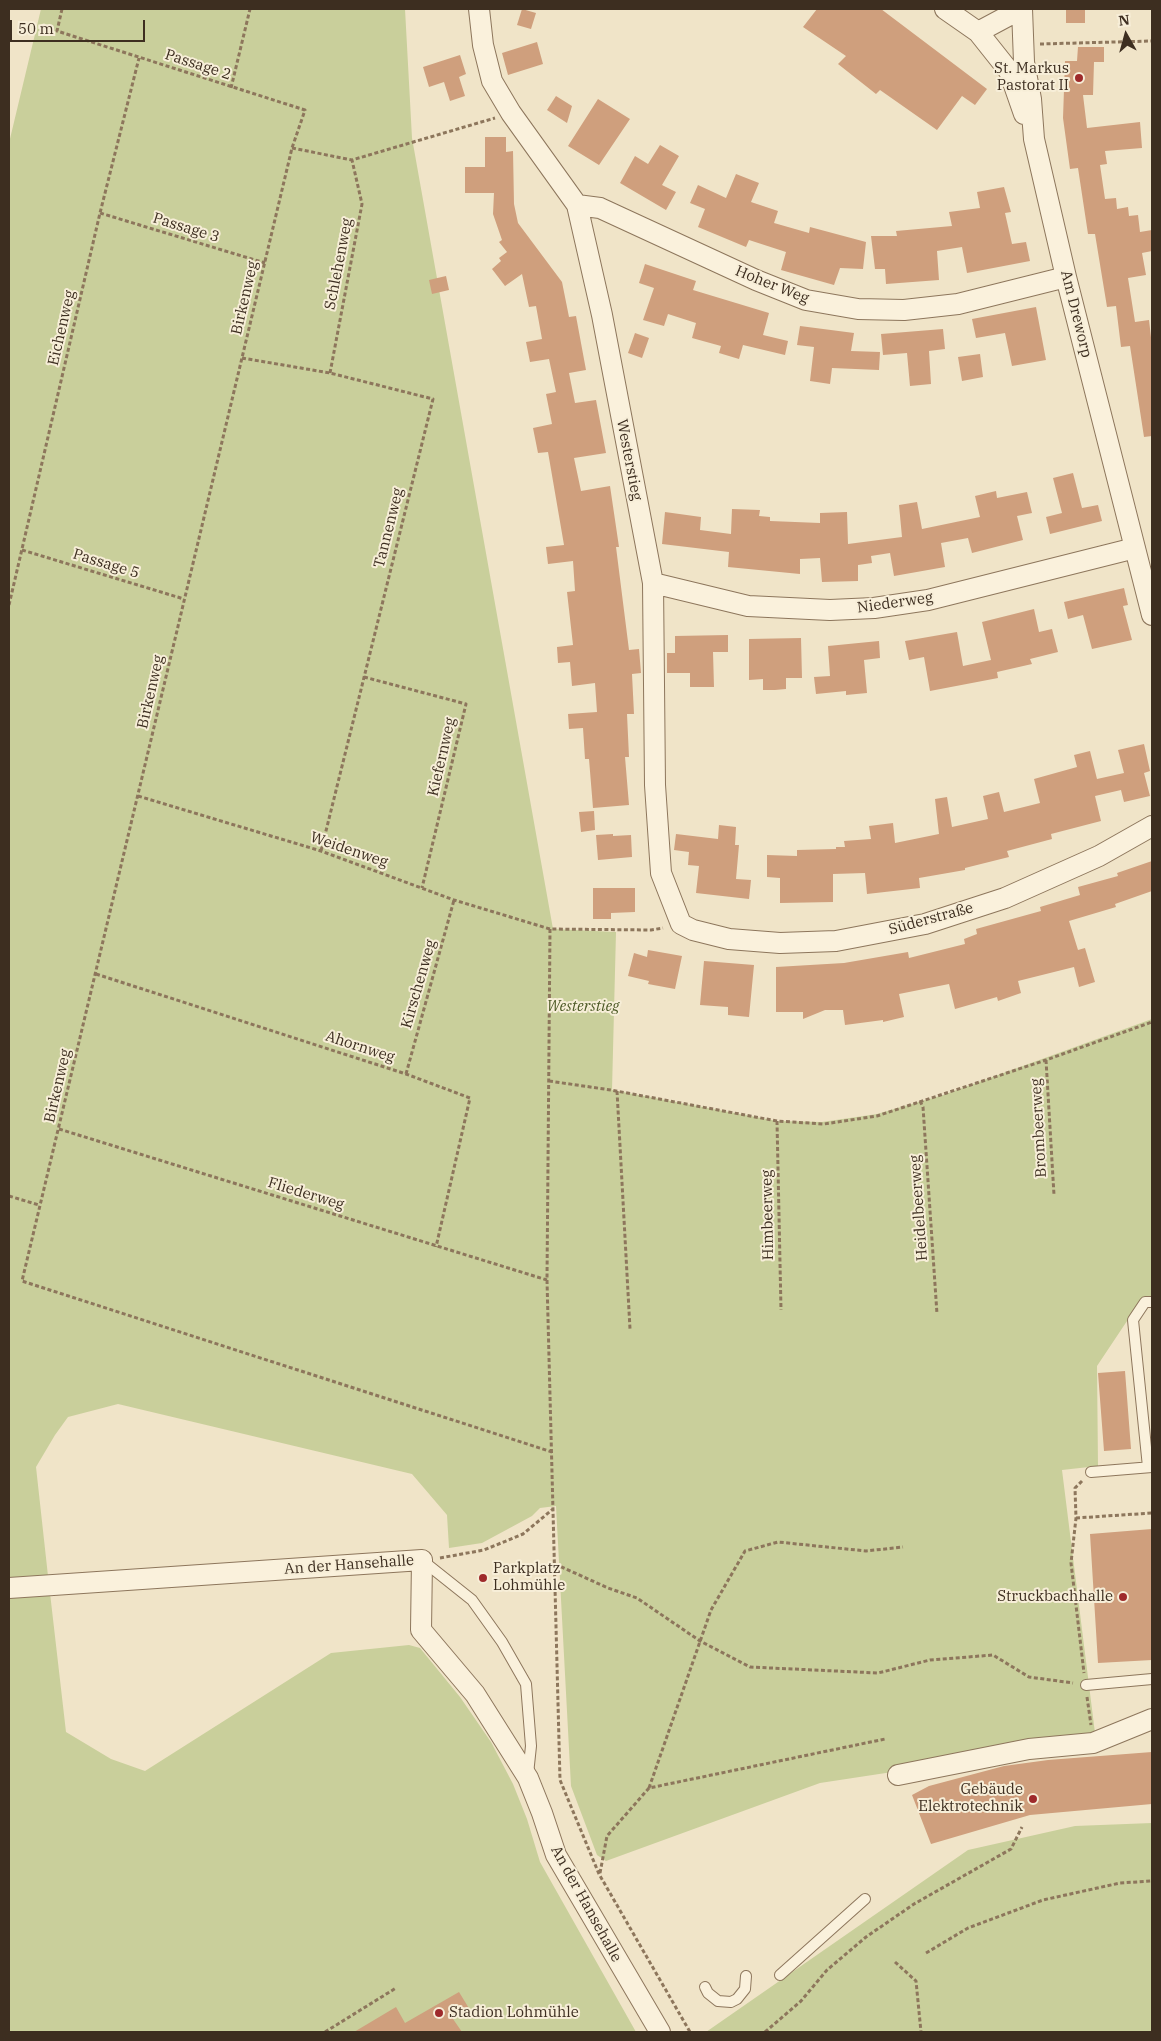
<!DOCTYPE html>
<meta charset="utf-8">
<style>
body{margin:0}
#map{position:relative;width:1161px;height:2041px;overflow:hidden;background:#f0e4c8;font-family:"IBM Plex Serif",serif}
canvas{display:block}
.frame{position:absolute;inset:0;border:10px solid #3d2e20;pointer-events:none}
.north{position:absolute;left:1101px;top:10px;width:50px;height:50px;-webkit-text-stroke:4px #f7eed8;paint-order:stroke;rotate:353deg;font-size:14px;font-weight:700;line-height:20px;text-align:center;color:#3d2e20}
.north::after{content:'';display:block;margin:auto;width:18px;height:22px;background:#3d2e20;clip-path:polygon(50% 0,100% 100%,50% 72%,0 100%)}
.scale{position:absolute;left:10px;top:20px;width:135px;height:22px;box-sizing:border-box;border:2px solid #3d2e20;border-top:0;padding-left:6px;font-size:15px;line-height:18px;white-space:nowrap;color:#3d2e20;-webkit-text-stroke:4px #f7eed8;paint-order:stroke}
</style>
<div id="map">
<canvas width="1161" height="2041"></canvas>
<div class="frame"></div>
<div class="north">N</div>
<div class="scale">50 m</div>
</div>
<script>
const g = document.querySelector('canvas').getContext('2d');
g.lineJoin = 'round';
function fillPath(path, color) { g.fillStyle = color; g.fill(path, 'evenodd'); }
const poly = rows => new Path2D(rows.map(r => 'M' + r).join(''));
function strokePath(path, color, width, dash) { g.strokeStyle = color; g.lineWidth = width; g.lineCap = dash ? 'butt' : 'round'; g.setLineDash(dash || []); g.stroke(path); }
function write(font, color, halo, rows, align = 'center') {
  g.font = font + ' "IBM Plex Serif",serif'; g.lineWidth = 4; g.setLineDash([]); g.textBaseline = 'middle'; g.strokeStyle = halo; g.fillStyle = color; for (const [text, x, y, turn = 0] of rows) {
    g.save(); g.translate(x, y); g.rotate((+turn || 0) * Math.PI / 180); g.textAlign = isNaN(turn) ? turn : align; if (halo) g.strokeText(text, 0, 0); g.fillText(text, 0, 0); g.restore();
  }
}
fillPath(poly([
 [41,9,405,9,412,138,553,929,616,932,612,1090,777,1121,822,1122,877,1114,943,1095,1152,1019,1152,1296,1143,1297,1097,1366,1098,1466,1062,1470,1096,1741,820,1783,606,1861,597,1855,571,1786,556,1506,540,1508,532,1516,482,1543,449,1548,447,1515,412,1474,118,1404,68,1417,55,1435,36,1467,48,1576,9,1578,9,143],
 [50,1593,66,1732,111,1759,145,1771,331,1653,409,1645,420,1648,460,1697,491,1742,513,1784,527,1819,540,1862,636,2032,9,2032,9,1595],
 [1152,1823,1152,2032,706,2032,968,1850,1075,1826]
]), '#c9cf9b');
fillPath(poly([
 [522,9,536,13,531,29,517,25],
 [817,9,881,9,987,89,975,105,962,96,937,130,880,90,876,94,838,64,846,56,803,27],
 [1066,9,1085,9,1085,23,1066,23],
 [537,42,543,64,508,75,502,53],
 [1078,47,1104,47,1104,62,1094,62,1093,95,1083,95,1087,128,1140,122,1142,148,1105,151,1107,164,1100,165,1105,199,1116,198,1117,209,1128,207,1129,216,1138,215,1140,232,1152,230,1152,251,1142,253,1146,275,1128,278,1135,322,1149,320,1152,346,1152,436,1144,437,1130,346,1121,347,1116,306,1107,307,1095,234,1088,234,1078,168,1070,169,1063,118,1065,61,1077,61],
 [460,55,466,74,459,77,465,96,450,101,444,82,429,87,423,67],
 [556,96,572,106,567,123,547,110],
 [598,99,630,119,599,165,568,146],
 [485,137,506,137,506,152,513,151,514,204,518,223,562,282,569,317,576,316,586,370,569,373,575,403,596,400,606,453,574,458,581,491,610,486,619,547,616,547,629,650,639,649,641,673,632,674,634,714,627,714,629,757,625,757,629,805,593,808,589,759,585,759,583,728,569,729,568,714,597,712,595,683,572,686,570,662,558,663,557,647,573,645,567,592,575,591,573,561,548,564,546,547,564,545,548,452,538,453,533,428,552,424,546,394,556,392,549,359,530,362,526,342,542,339,536,306,529,307,522,274,505,286,492,269,501,261,499,258,507,252,499,242,502,240,493,214,494,193,465,193,465,167,485,167],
 [660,145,679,156,662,185,676,192,666,210,620,183,635,156,648,164],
 [736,174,759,183,751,202,778,211,774,223,809,233,810,227,866,242,863,269,840,268,834,285,781,270,786,252,749,240,746,247,698,227,705,209,690,203,698,185,726,198],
 [1004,187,1011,212,1005,213,1012,244,1026,242,1030,261,967,273,962,247,937,251,939,280,886,284,885,269,875,269,871,236,897,236,896,231,952,226,949,212,980,208,977,192],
 [645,264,696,281,693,290,769,313,763,335,788,341,785,355,743,345,739,359,719,353,721,346,692,338,696,323,668,314,664,326,643,320,654,288,639,283],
 [446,276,449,290,432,294,429,280],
 [1036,307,1046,360,1012,366,1005,333,976,338,972,319],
 [800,326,854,333,851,351,880,352,879,370,832,368,830,384,810,381,814,347,797,345],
 [943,329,945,349,929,351,931,384,910,386,907,353,883,355,881,334],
 [635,333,649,338,642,358,628,353],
 [980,354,983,377,962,381,958,357],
 [1073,473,1082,508,1098,505,1102,521,1050,534,1046,517,1062,513,1053,478],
 [996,491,997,498,1027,492,1032,513,1017,516,1023,540,972,553,968,538,941,543,945,567,894,576,890,553,871,556,872,563,858,565,858,581,822,582,820,558,800,559,800,574,728,567,729,552,662,544,665,512,701,517,700,530,731,534,732,509,760,510,759,516,770,517,770,521,820,523,820,513,847,512,848,544,902,537,899,505,917,502,922,529,980,517,975,496],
 [1124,588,1128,605,1123,606,1132,640,1092,649,1083,615,1068,619,1064,602],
 [1034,609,1039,632,1052,629,1058,652,1030,659,1032,664,997,672,998,678,930,691,924,657,909,660,905,641,957,632,963,666,991,660,982,622],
 [728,635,728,652,713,652,714,687,690,687,690,673,667,673,667,653,675,653,675,636],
 [801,638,802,678,786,678,786,689,775,690,763,690,763,679,749,680,749,639],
 [879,641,880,658,864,660,867,693,846,695,846,691,816,694,814,677,830,676,828,646],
 [1144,744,1150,771,1144,773,1150,796,1124,802,1121,790,1095,796,1101,821,1051,834,1052,839,1007,851,1009,857,965,868,965,870,919,878,920,888,867,894,865,873,833,874,833,902,780,903,780,878,767,877,767,855,797,856,797,850,836,849,836,847,845,847,844,841,871,839,869,826,893,823,895,843,939,834,935,799,947,797,952,827,988,819,983,796,999,792,1004,812,1040,803,1034,779,1077,767,1074,755,1090,751,1097,779,1124,773,1118,750],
 [594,811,595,830,581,832,579,812],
 [719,825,736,827,735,845,739,845,736,879,751,880,749,899,696,893,699,866,688,865,689,852,674,850,676,834,718,839],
 [613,834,613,836,631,835,632,857,598,860,596,835],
 [1152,861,1152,891,1115,904,1116,907,1069,921,1078,950,1085,948,1095,982,1079,987,1074,967,1018,981,1021,993,998,1001,997,997,955,1009,949,984,899,994,904,1017,883,1022,883,1020,845,1025,843,1010,825,1010,803,1019,803,1012,776,1012,776,967,844,963,908,952,909,958,965,944,964,939,977,934,976,929,1041,911,1040,907,1080,895,1078,887,1118,876,1117,873],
 [593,888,635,888,635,912,611,913,611,919,593,919],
 [648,950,682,956,675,989,648,984,649,981,628,976,634,953,647,957],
 [704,961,754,965,749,1017,728,1015,728,1007,700,1005],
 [1125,1371,1131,1449,1104,1451,1098,1373],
 [1152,1529,1152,1660,1098,1663,1090,1534],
 [1152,1752,1152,1804,1030,1815,931,1844,912,1795,929,1786,1004,1766,1048,1760],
 [459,1992,470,2010,453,2019,462,2032,354,2032,396,2007,405,2023]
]), '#cf9f7d');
const service = poly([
 [1148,1467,1133,1320,1145,1302,1152,1302],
 [1091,1472,1152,1467],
 [423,1561,472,1600,502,1642,526,1684,531,1746,528,1774],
 [1086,1685,1152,1679],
 [780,1975,865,1899],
 [705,1987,708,1993,718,2001,731,2002,737,1999,745,1989,746,1976]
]);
const minor = poly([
 [479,9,483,45,492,81,511,113,577,205,602,315,653,583,655,785,661,873,681,924,693,930,729,939,780,943,836,941,925,924,1005,898,1099,856,1152,826],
 [945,9,978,32,1009,71,1024,114],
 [1022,9,1024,62,1031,99,1034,139,1066,277,1152,615],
 [978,32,1021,9],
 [577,205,600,208,756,280,806,300,858,309,904,310,958,304,1066,277],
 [653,583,748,606,830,610,874,608,928,600,1135,548],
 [9,1588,422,1560,421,1630,475,1694,528,1778,542,1813,556,1855,660,2032],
 [898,1775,1029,1749,1093,1743,1152,1719]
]);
strokePath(service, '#8d765c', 12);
strokePath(minor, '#8d765c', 22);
strokePath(poly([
 [62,9,57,31,305,110,292,148,22,1281,552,1452],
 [1040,44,1152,41],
 [231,88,250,9],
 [292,148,352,160,495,118],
 [100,213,265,263],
 [242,358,330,373,433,399,321,851],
 [330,373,362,204,352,160],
 [22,550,184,599],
 [9,605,100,213,139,58],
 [364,677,466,704,422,888],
 [138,796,321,851,454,900,550,929,651,930,663,928],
 [550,929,547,1280,560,1780,599,1874,690,2032],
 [96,974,406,1074,470,1098,436,1247],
 [1046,1060,1054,1195],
 [406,1074,454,900],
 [549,1081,611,1090,777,1121,824,1124,877,1116,1046,1060,1152,1022],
 [617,1091,630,1329],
 [920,1101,923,1107,937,1314],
 [777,1121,781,1310],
 [59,1129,547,1280],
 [9,1196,39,1205],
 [1082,1481,1075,1488,1076,1518,1071,1563,1084,1673],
 [1076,1518,1152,1513],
 [440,1558,484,1550,523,1534,553,1509],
 [555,1564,608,1588,637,1598,700,1641,750,1667,878,1673,930,1660,993,1655,1029,1677,1073,1683],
 [1087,1697,1091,1725],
 [649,1788,711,1610,745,1551,778,1542,866,1551,903,1547],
 [600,1873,607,1836,649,1788,885,1739],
 [926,1953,968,1928,1043,1900,1120,1883,1152,1881],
 [895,1962,916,1981,921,2032],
 [325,2032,396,1988],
 [765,2032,801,2001,827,1970,866,1937,914,1904,1011,1849,1022,1827]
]), '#8d765c', 3, [4, 2.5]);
strokePath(service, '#faf1dc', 10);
strokePath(minor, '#faf1dc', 20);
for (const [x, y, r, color] of [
 [1079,78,5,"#9e2a2b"],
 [483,1578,5,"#9e2a2b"],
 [1123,1597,5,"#9e2a2b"],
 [1033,1799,5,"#9e2a2b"],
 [439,2013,5,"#9e2a2b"]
]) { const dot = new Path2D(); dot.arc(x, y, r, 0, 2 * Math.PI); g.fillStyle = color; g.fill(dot); strokePath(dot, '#f7eed8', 2); }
write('15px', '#3d2e20', '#f7eed8', [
 ["Passage 2",198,65,18],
 ["Passage 3",186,228,17],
 ["Schlehenweg",339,264,-79],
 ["Hoher Weg",772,285,22],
 ["Birkenweg",245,298,-77],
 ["Am Dreworp",1076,314,76],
 ["Eichenweg",62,328,-77],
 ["Westerstieg",629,460,79],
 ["Tannenweg",389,528,-76],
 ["Passage 5",106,564,17],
 ["Niederweg",895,603,-8],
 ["Birkenweg",151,692,-77],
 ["Kiefernweg",442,757,-77],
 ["Weidenweg",349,850,19],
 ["Süderstraße",931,919,-15],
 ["Kirschenweg",419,984,-74],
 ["Ahornweg",360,1047,18],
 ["Birkenweg",58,1086,-77],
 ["Brombeerweg",1039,1128,-93],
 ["Fliederweg",306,1194,17],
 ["Heidelbeerweg",919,1208,-94],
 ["Himbeerweg",768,1215,-91],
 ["An der Hansehalle",349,1565,-4],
 ["An der Hansehalle",586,1904,61]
]);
write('15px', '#3d2e20', '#f7eed8', [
 ["St. Markus",1069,69],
 ["Pastorat II",1069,86],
 ["Parkplatz",493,1569,"left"],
 ["Lohmühle",493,1586,"left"],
 ["Struckbachhalle",1113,1597],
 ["Gebäude",1023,1790],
 ["Elektrotechnik",1023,1807],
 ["Stadion Lohmühle",449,2013,"left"]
], 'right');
write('italic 15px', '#4d5a26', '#f7eed8', [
 ["Westerstieg",583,1007]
]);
</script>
